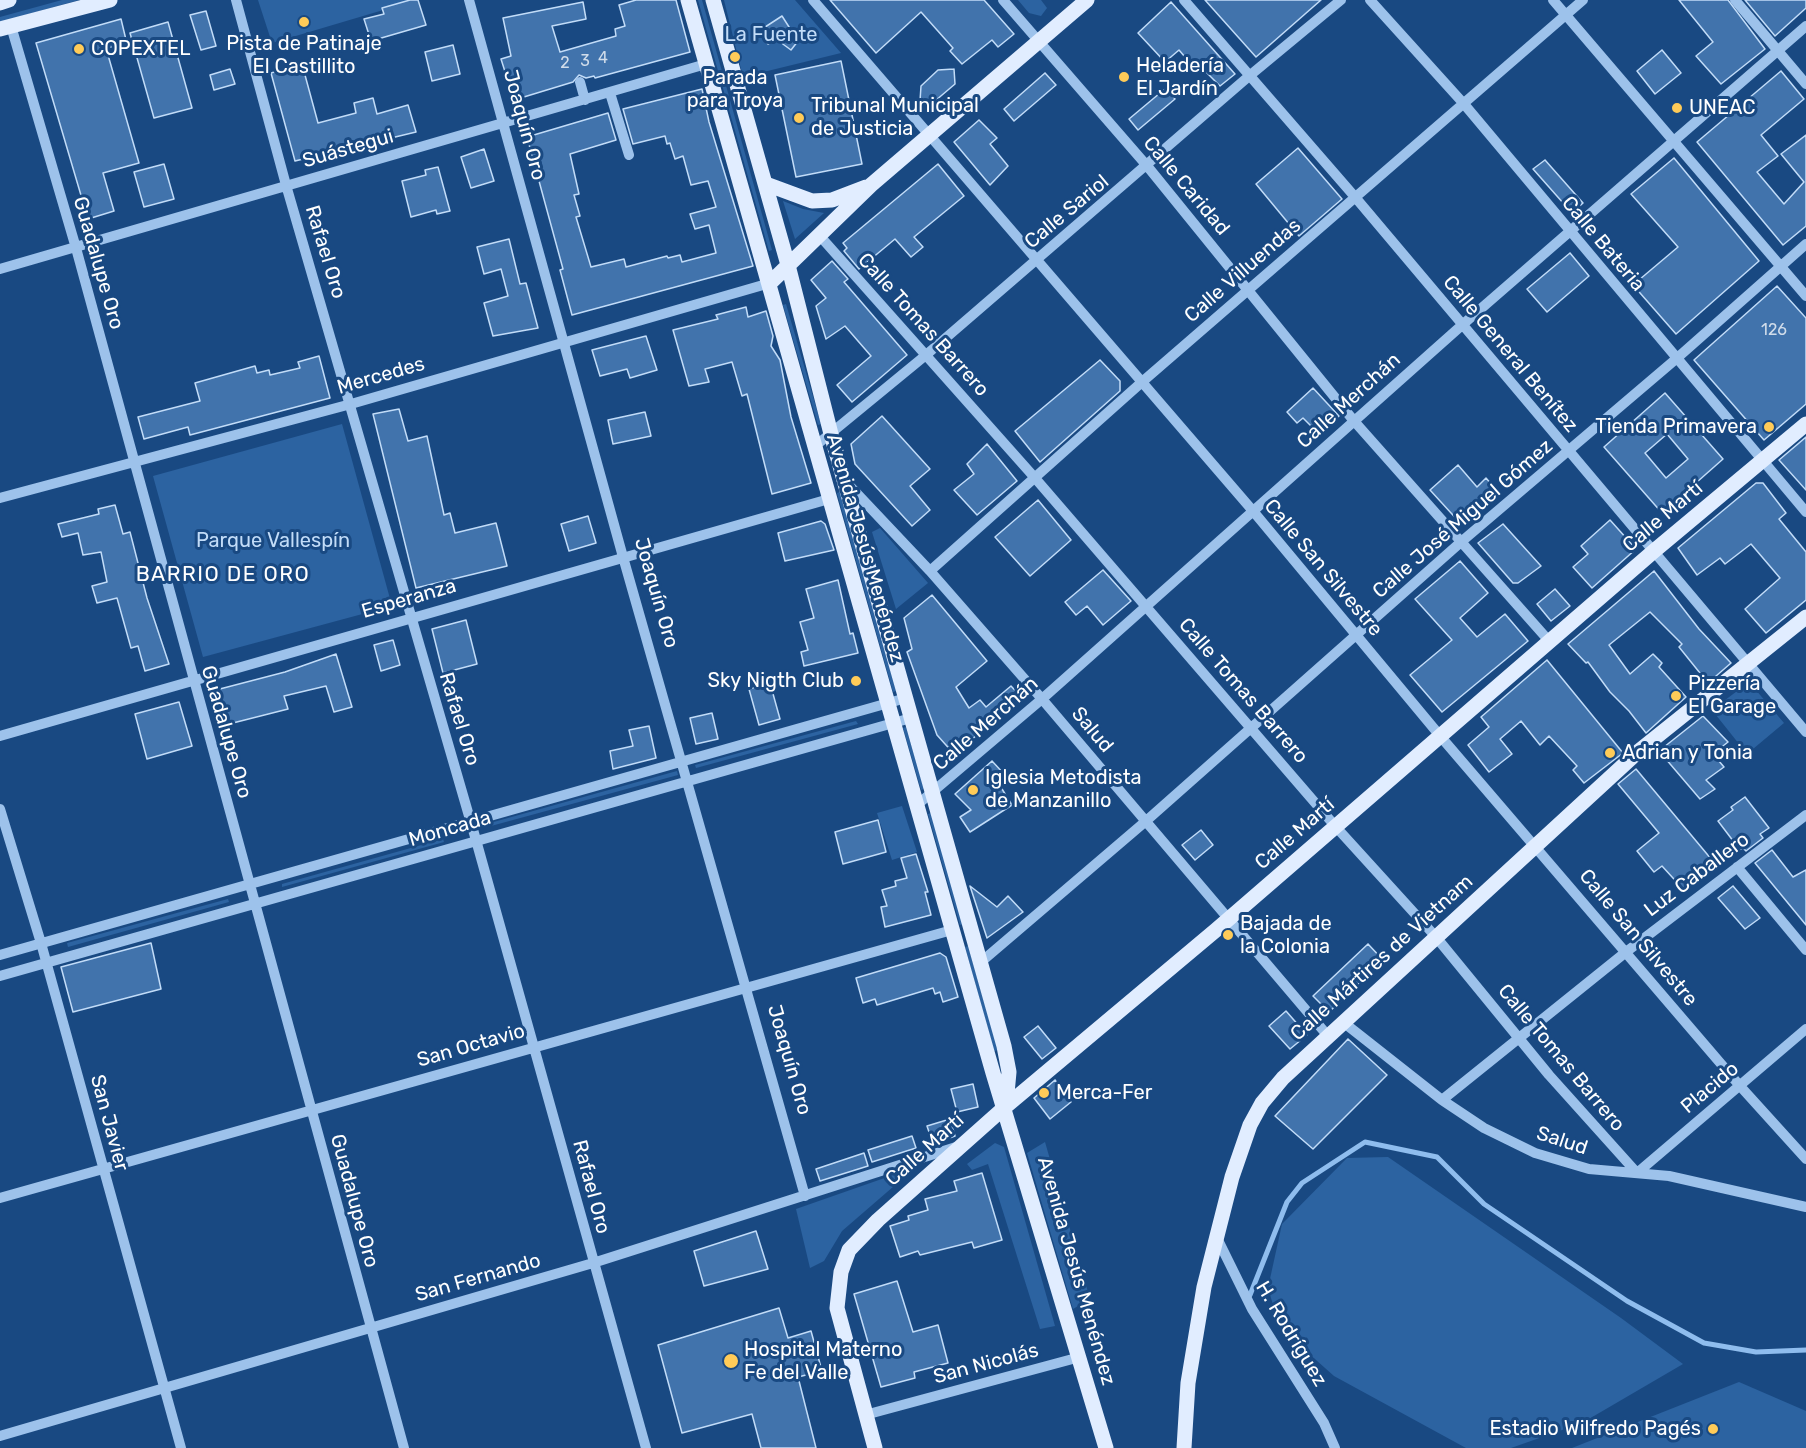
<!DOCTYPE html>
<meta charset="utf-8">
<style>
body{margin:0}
canvas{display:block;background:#194982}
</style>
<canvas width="1806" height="1448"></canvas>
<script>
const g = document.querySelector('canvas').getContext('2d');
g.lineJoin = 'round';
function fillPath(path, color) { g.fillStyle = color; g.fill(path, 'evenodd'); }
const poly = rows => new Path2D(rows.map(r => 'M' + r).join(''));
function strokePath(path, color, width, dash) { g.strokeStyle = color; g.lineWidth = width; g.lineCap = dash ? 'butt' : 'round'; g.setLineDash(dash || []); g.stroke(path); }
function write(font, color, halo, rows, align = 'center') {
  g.font = font + ' Rubik,sans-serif'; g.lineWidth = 6; g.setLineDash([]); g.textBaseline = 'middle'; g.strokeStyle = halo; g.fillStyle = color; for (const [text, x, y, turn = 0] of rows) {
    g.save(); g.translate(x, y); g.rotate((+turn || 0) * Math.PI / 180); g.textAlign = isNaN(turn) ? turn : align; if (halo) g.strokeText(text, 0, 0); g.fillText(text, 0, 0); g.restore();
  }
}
fillPath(poly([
 [62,0,79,0,0,22,0,17],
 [258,0,417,0,272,43],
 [698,0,702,0,772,250,769,251],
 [724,0,795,0,841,53,743,77],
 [1018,0,1041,0,1047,8,1041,16,1029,13],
 [783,201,803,209,824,213,795,239],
 [786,304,821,424,818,425,783,305],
 [342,424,392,606,203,657,153,476],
 [840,492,896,691,893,692,837,493],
 [880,528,928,583,896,609,872,532],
 [1749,682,1784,723,1747,754,1712,710],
 [856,721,858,724,696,768,695,765],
 [906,727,924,789,921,790,903,728],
 [677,771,678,775,491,826,490,823],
 [902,806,917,852,892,860,877,813],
 [931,813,963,924,960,925,928,814],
 [443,839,444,842,282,887,282,884],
 [228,899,229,902,68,947,67,943],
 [968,946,998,1050,994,1051,965,947],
 [1045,1142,1090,1299,1073,1309,1027,1153],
 [995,1143,1004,1147,1055,1326,1040,1329,988,1164,972,1170,967,1164],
 [1388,1157,1621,1318,1683,1364,1582,1423,1511,1448,1466,1448,1334,1376,1280,1328,1268,1288,1282,1224,1347,1158],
 [916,1167,842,1231,824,1261,810,1268,796,1209],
 [1739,1382,1806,1411,1806,1448,1572,1448]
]), '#2c63a1');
strokePath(poly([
 [1250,1295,1287,1202,1302,1183,1365,1142,1437,1157,1484,1204,1627,1301,1704,1343,1756,1352,1806,1350]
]), '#8fbdee', 5);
const building = poly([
 [410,0,418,0,426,25,371,41,364,19,384,14,382,8,410,0],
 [636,0,676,0,690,52,595,78,594,76,586,78,579,75,573,82,514,100,501,59,511,56,503,18,583,2,586,19,552,26,560,52,616,36,615,29,625,26,619,5,636,0],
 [830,0,984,0,1014,34,998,47,992,40,962,64,950,51,953,48,921,12,876,53,830,0],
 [1205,0,1321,0,1256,57,1205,0],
 [1679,0,1728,0,1765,49,1721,84,1696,56,1713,42,1679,0],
 [1745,0,1806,0,1806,8,1775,36,1745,0],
 [1171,2,1235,74,1220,86,1195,61,1191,64,1179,50,1165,62,1138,33,1171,2],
 [206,11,216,46,201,50,190,15,206,11],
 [782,16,798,41,791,50,776,39,768,44,759,31,782,16],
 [121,19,127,44,106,48,139,163,103,173,114,211,88,219,36,43,121,19],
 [168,22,192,108,154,118,130,33,168,22],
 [453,45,460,74,432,81,425,52,453,45],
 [1662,50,1681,73,1655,94,1637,71,1662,50],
 [841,61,862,164,796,177,775,75,841,61],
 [302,64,318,123,356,113,354,103,373,98,377,114,408,105,416,132,295,161,271,73,302,64],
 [230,69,235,84,214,90,210,75,230,69],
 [954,69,955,84,935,101,920,101,921,86,938,70,954,69],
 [1781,71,1804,99,1761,135,1778,156,1757,172,1784,204,1804,182,1781,154,1806,135,1806,226,1783,245,1697,142,1781,71],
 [1045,73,1056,85,1014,121,1004,109,1045,73],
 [1166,88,1175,99,1138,130,1129,119,1166,88],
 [702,89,709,122,753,266,572,315,560,270,563,269,527,137,608,113,616,140,570,154,579,194,574,195,580,216,576,217,591,267,624,259,626,267,667,256,668,258,680,255,682,262,716,253,709,225,695,229,690,214,716,207,708,181,691,185,683,156,675,159,670,143,667,144,665,136,633,144,623,109,702,89],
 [979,120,997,138,990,144,1008,166,990,185,954,142,979,120],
 [1298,148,1342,199,1299,236,1256,184,1298,148],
 [484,149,494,181,471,188,461,157,484,149],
 [1674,158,1759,261,1676,334,1633,285,1678,247,1631,194,1674,158],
 [1545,160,1583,203,1572,213,1533,169,1545,160],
 [164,164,174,199,144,207,134,172,164,164],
 [938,164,964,196,914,237,923,247,911,257,895,239,859,269,844,251,847,248,843,243,938,164],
 [438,167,450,211,437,214,436,210,411,217,402,181,426,175,425,170,438,167],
 [509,239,520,284,526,283,538,328,493,336,484,303,508,296,501,269,484,274,477,247,509,239],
 [1570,253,1589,276,1547,312,1527,289,1570,253],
 [832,261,848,279,844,282,907,355,852,402,837,385,871,356,845,326,826,339,816,306,826,298,811,280,832,261],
 [1777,286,1806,318,1806,404,1764,440,1694,360,1777,286],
 [746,307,748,317,766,311,773,336,771,346,780,360,791,417,811,483,772,494,747,394,742,396,732,362,705,369,709,382,689,386,673,330,718,319,716,315,746,307],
 [646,336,657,370,630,378,627,369,600,376,592,350,646,336],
 [319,356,330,398,190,435,188,427,144,439,138,417,200,401,195,383,255,366,257,373,269,370,270,375,300,368,298,362,319,356],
 [1100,360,1120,381,1120,391,1040,462,1015,431,1100,360],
 [1313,388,1339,416,1319,434,1303,418,1297,423,1287,412,1313,388],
 [1665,393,1723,459,1662,513,1604,447,1665,393],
 [1667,434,1688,459,1666,478,1645,453,1667,434],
 [399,409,408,441,427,436,444,515,450,513,455,533,496,523,507,566,416,588,373,414,399,409],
 [645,412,651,436,613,444,608,420,645,412],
 [882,416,930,469,910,486,930,510,912,526,855,464,851,444,882,416],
 [1806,437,1806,490,1779,460,1806,437],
 [987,444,1017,481,977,515,954,490,974,474,967,464,987,444],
 [1458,465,1477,487,1486,478,1498,492,1462,525,1430,490,1458,465],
 [1756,483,1763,483,1786,513,1779,519,1806,552,1806,600,1766,633,1745,609,1780,578,1751,544,1725,564,1720,558,1697,575,1678,548,1756,483],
 [1038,500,1071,540,1030,576,995,537,1038,500],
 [115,505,123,534,130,532,147,598,169,664,145,671,138,646,131,648,117,598,97,603,92,586,107,582,101,552,83,555,78,533,62,537,58,524,99,514,98,509,115,505],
 [588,516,596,543,569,551,561,524,588,516],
 [1610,520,1636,549,1592,588,1573,567,1588,554,1581,546,1610,520],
 [821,521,825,524,834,550,785,561,778,533,821,521],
 [1503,524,1541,566,1518,583,1513,583,1478,543,1503,524],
 [1460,561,1488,593,1460,618,1477,637,1505,614,1528,641,1442,712,1410,675,1452,640,1415,599,1460,561],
 [1103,570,1131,601,1103,625,1087,606,1076,615,1065,602,1103,570],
 [1654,571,1699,629,1731,663,1708,683,1679,647,1682,644,1650,612,1609,645,1630,674,1653,654,1662,663,1659,667,1686,697,1646,733,1629,711,1610,692,1588,662,1586,663,1568,644,1654,571],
 [838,580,850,634,853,633,858,653,804,666,801,652,808,650,800,622,814,618,806,589,838,580],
 [1555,589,1570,606,1551,621,1537,604,1555,589],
 [932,595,987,661,956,687,969,708,980,700,986,707,1011,686,1022,698,954,754,937,735,907,652,912,649,904,618,932,595],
 [466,620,477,664,443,673,432,629,466,620],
 [393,640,400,665,381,671,374,645,393,640],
 [336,654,352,707,334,712,326,686,284,696,288,709,225,725,216,690,285,672,336,654],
 [1547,660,1623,753,1584,783,1573,770,1577,766,1549,736,1540,745,1521,721,1500,739,1512,754,1489,772,1468,745,1489,727,1481,717,1547,660],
 [770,683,780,719,759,725,749,689,770,683],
 [179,702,192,746,147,759,135,714,179,702],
 [712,713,718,739,696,744,690,718,712,713],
 [1703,716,1728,742,1713,754,1724,767,1706,780,1715,789,1700,799,1659,751,1703,716],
 [649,726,656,758,613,769,610,751,633,746,629,730,649,726],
 [992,761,1005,775,997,781,1012,805,970,832,960,817,971,810,955,794,992,761],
 [1636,769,1717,866,1683,889,1662,866,1654,872,1637,851,1659,833,1618,784,1636,769],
 [1745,797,1769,828,1760,834,1763,838,1746,851,1743,848,1740,850,1718,821,1733,810,1731,807,1745,797],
 [878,820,886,852,843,864,835,832,878,820],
 [1201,830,1213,845,1195,860,1182,845,1201,830],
 [1772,850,1793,877,1806,870,1806,925,1755,863,1772,850],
 [916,854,928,892,925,892,931,915,885,927,881,907,887,906,882,890,896,886,895,881,907,878,901,858,916,854],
 [970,886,997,907,1008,896,1023,912,987,938,970,886],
 [1733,886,1760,918,1745,929,1718,898,1733,886],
 [151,943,161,989,73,1012,61,967,151,943],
 [1368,944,1383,960,1329,1012,1313,996,1368,944],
 [940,953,946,957,958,997,943,1002,940,992,935,994,933,988,877,1005,875,999,863,1003,856,978,940,953],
 [1286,1011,1307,1035,1290,1049,1269,1026,1286,1011],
 [1038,1026,1056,1048,1042,1059,1024,1037,1038,1026],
 [1348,1039,1387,1075,1313,1149,1275,1116,1348,1039],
 [1055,1080,1071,1102,1050,1119,1034,1098,1055,1080],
 [973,1084,978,1107,957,1112,951,1089,973,1084],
 [950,1119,955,1136,933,1144,927,1126,950,1119],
 [912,1136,916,1148,872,1162,868,1150,912,1136],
 [864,1153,868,1166,820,1181,816,1169,864,1153],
 [982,1173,1002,1240,974,1248,972,1242,920,1255,918,1251,900,1257,890,1226,909,1220,908,1216,928,1210,925,1199,957,1191,954,1181,982,1173],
 [756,1231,768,1269,704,1286,694,1251,756,1231],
 [897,1281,913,1332,938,1325,948,1363,914,1372,915,1378,881,1387,854,1294,897,1281],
 [779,1308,788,1338,811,1331,822,1371,798,1377,816,1448,761,1448,752,1414,682,1433,658,1345,779,1308]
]);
fillPath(building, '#4173ac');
strokePath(building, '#c2dcf8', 1.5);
strokePath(poly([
 [236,0,286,185,476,840,646,1448],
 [469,0,623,557,805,1196],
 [813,0,1253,511,1441,737,1740,1086,1806,1159],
 [1003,0,1148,167,1354,421,1550,642],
 [1184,0,1355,197,1806,732],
 [1370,0,1464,104,1806,512],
 [1553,0,1806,296],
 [1735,0,1806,84],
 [11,26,76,248,404,1448],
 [580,82,585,100],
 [610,93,629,155],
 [819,235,1035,478,1336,827,1436,937,1549,1075,1637,1173,1806,1029],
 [0,269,706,64],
 [814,447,926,355,1248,77,1341,0],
 [846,482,930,571,1042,699,1328,1036],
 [0,498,351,404,770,283],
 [930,571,1142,382,1583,0],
 [0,736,829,499],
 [917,805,1042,699,1461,326,1806,26],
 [0,809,41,943,181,1448],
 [1737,867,1806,950],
 [0,955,906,698],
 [981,962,1146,821,1461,542,1676,359,1806,244],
 [0,976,911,718],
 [1343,1022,1442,1100,1484,1128,1535,1153,1589,1169,1669,1176,1806,1207],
 [1442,1100,1626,952,1806,815],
 [0,1198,952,930],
 [1217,1238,1252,1309,1324,1423,1335,1448],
 [865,1415,1080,1357],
 [0,1436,593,1263,956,1147]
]), '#9dc2eb', 10);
strokePath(poly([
 [688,0,993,1073,1106,1448],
 [713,0,788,265,831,434,1004,1046,1009,1072,1006,1104],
 [0,3,9,0],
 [0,29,110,0],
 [766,184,812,201,832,200,866,187],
 [770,283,871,185,1087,0],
 [875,1448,837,1308,841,1272,849,1250,878,1220,1005,1107,1216,930,1654,551,1806,424],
 [1184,1448,1188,1383,1204,1287,1232,1177,1250,1125,1262,1103,1283,1078,1640,750,1806,617]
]), '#e1edff', 15);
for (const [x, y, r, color] of [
 [304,22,6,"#ffcb58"],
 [79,49,6,"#ffcb58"],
 [735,57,6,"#ffcb58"],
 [1124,77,6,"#ffcb58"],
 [1677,108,6,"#ffcb58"],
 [799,118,6,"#ffcb58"],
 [1769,427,6,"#ffcb58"],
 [856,681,6,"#ffcb58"],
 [1676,696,6,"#ffcb58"],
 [1610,753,6,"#ffcb58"],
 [973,790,6,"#ffcb58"],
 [1228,935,6,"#ffcb58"],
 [1044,1093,6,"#ffcb58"],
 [731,1361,8,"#ffcb58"],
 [1713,1429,6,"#ffcb58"]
]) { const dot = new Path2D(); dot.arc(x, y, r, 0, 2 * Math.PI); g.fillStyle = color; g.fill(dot); strokePath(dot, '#194982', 2); }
write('16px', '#d0dcea', null, [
 ["4",603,58],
 ["3",585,61],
 ["2",565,63],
 ["126",1774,330]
]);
write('20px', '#c2dcf8', '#194982', [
 ["La Fuente",771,35],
 ["Parque Vallespín",273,541]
]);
write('20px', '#fff', '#194982', [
 ["Pista de Patinaje",304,44,"center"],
 ["El Castillito",304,67,"center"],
 ["COPEXTEL",91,49],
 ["Heladería",1136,66],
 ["El Jardín",1136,89],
 ["Parada",735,78,"center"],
 ["para Troya",735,101,"center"],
 ["Tribunal Municipal",811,106],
 ["de Justicia",811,129],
 ["UNEAC",1689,108],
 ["Tienda Primavera",1757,427,"right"],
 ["Sky Nigth Club",844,681,"right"],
 ["Pizzería",1688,684],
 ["El Garage",1688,707],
 ["Adrian y Tonia",1622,753],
 ["Iglesia Metodista",985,778],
 ["de Manzanillo",985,801],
 ["Bajada de",1240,924],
 ["la Colonia",1240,947],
 ["Merca-Fer",1056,1093],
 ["Hospital Materno",744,1350],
 ["Fe del Valle",744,1373],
 ["Estadio Wilfredo Pagés",1701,1429,"right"]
], 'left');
write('20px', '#fff', '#194982', [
 ["Joaquín Oro",524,125,75],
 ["Suástegui",348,149,-16],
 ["Calle Caridad",1186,186,50],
 ["Calle Sariol",1067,212,-40],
 ["Calle Bateria",1603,244,50],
 ["Rafael Oro",325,252,73],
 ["Guadalupe Oro",98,263,74],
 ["Calle Villuendas",1243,271,-41],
 ["Calle Tomas Barrero",923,325,48],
 ["Calle General Benítez",1510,354,50],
 ["Mercedes",381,376,-16],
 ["Calle Merchán",1349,401,-42],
 ["Calle Martí",1663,517,-40],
 ["Calle José Miguel Gómez",1463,519,-41],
 ["Avenida Jesús Menéndez",865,548,74],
 ["Calle San Silvestre",1323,568,50],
 ["Joaquín Oro",656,593,74],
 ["Esperanza",409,599,-16],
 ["Calle Tomas Barrero",1243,691,49],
 ["Rafael Oro",459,719,73],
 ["Calle Merchán",986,724,-41],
 ["Salud",1092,730,50],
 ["Guadalupe Oro",226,732,74],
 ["Moncada",450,829,-16],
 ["Calle Martí",1295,834,-41],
 ["Luz Caballero",1697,875,-37],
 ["Calle San Silvestre",1638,938,50],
 ["Calle Mártires de Vietnam",1382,958,-42],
 ["San Octavio",471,1046,-16],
 ["Calle Tomas Barrero",1561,1058,50],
 ["Joaquín Oro",789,1060,74],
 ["Placido",1710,1088,-40],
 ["San Javier",109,1123,75],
 ["Salud",1562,1141,18],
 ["Calle Martí",925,1150,-42],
 ["Rafael Oro",591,1187,75],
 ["Guadalupe Oro",354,1201,75],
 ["Avenida Jesús Menéndez",1076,1271,74],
 ["San Fernando",478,1278,-16],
 ["H. Rodríguez",1291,1334,59],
 ["San Nicolás",986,1364,-15]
]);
g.letterSpacing = '1.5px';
write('21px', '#fff', '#194982', [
 ["BARRIO DE ORO",223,575]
]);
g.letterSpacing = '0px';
</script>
